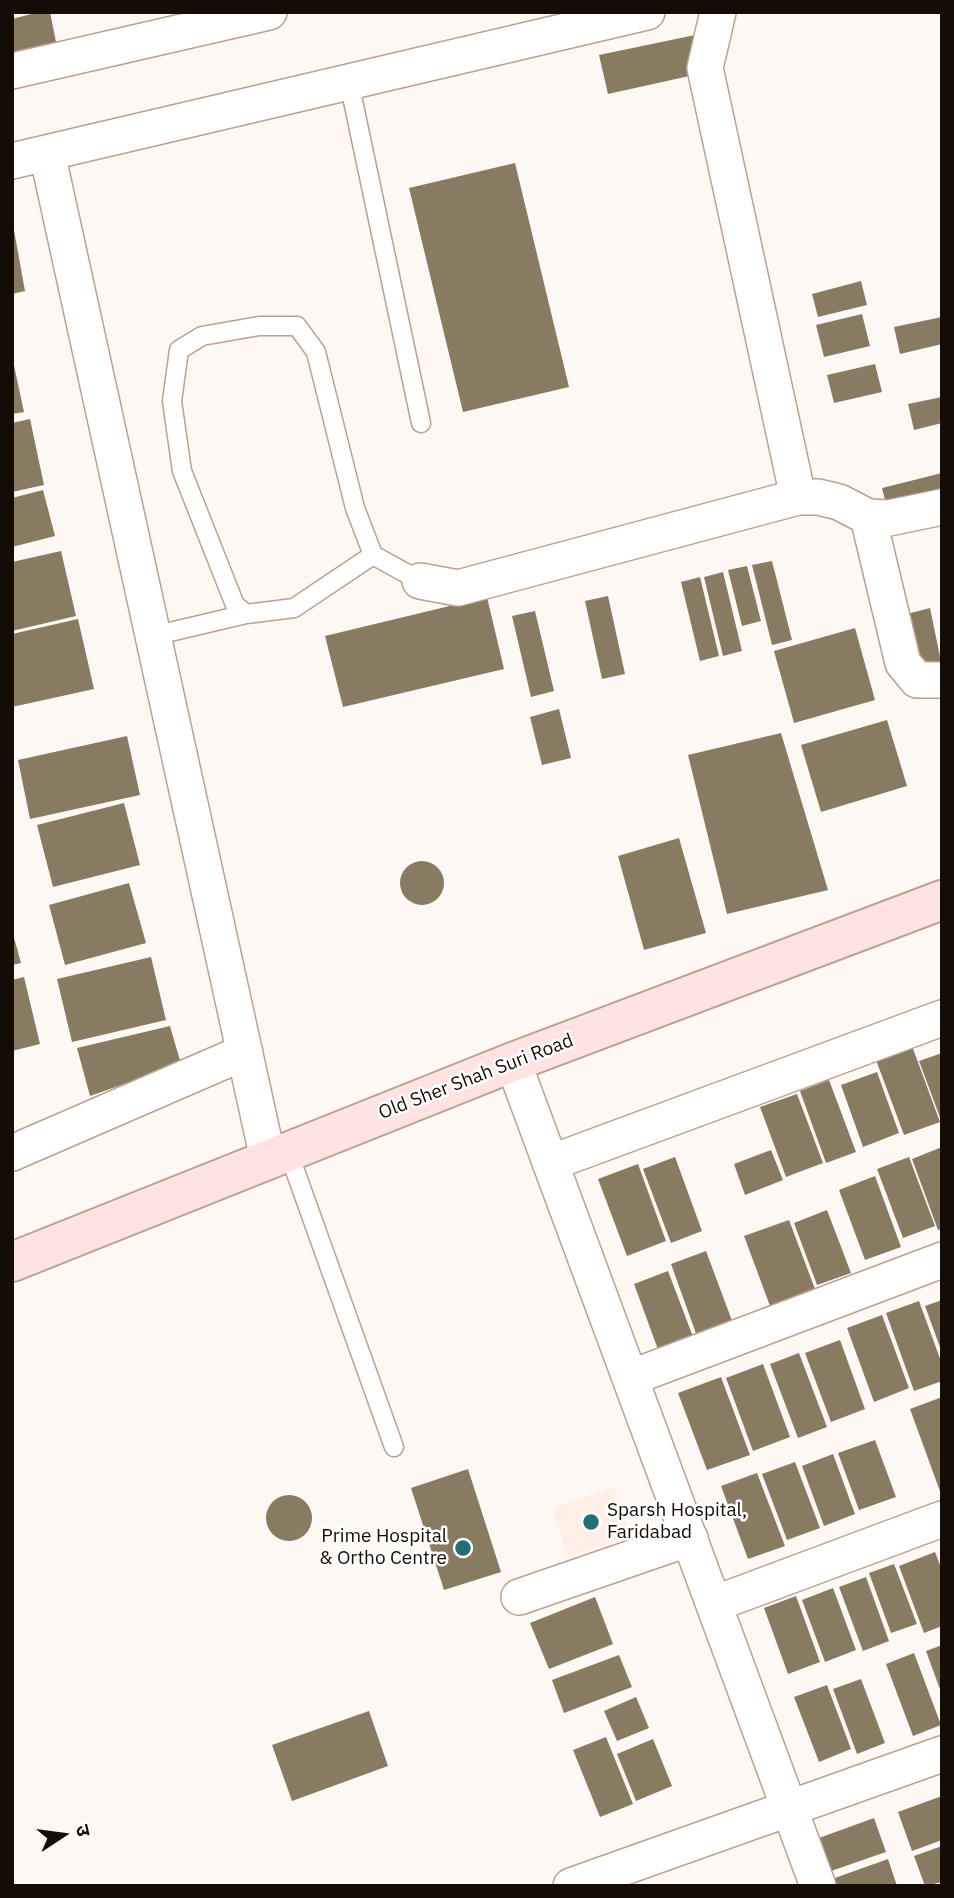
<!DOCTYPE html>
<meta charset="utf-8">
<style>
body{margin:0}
#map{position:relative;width:954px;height:1898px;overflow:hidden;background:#fef8f4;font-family:"IBM Plex Sans","Noto Sans Devanagari",sans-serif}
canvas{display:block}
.frame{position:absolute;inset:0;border:14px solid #150c06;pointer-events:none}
.north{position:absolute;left:28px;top:1800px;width:70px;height:70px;-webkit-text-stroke:5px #fff;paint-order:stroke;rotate:77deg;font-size:19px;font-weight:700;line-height:28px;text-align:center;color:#150c06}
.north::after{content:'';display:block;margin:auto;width:24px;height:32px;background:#150c06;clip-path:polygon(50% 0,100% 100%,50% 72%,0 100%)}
</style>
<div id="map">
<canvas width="954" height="1898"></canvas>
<div class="frame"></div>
<div class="north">उ</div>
</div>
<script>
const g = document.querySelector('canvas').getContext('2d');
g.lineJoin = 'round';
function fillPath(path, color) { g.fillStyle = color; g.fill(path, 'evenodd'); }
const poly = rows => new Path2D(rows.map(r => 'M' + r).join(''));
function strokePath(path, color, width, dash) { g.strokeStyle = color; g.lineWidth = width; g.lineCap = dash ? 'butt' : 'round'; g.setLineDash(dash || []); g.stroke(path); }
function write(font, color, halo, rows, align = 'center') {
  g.font = font + ' "IBM Plex Sans",sans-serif'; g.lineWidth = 5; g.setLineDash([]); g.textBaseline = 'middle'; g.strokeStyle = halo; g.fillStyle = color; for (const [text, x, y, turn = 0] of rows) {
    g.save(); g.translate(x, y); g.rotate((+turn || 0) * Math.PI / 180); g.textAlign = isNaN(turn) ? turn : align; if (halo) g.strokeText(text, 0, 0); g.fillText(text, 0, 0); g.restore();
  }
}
fillPath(poly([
 [613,1486,631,1535,568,1557,552,1509]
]), '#ffefe6');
fillPath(poly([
 [39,12,50,12,56,42,12,52,12,19],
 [695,35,703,73,608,94,599,55],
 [515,163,569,387,463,412,409,188],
 [14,230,25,291,12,294,12,231],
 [861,281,867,305,818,317,812,294],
 [862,314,870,346,824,357,816,325],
 [942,317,942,344,900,354,894,327],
 [12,356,24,412,12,414],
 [875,364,882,392,834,403,827,375],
 [942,397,942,423,914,430,908,404],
 [30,419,44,485,12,492,12,423],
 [942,473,942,490,886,504,882,488],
 [43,490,55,536,12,547,12,498],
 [61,551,76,616,12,631,12,562],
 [772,561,792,640,772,645,752,565],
 [747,566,761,621,742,626,728,570],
 [723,572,742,651,723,656,704,577],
 [700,577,719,656,700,661,681,582],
 [608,596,625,674,602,679,585,601],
 [487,597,504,669,343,707,325,636],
 [930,608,942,666,921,671,907,614],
 [535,611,554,691,531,697,512,616],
 [78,619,94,689,12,707,12,634],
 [855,628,875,700,794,723,774,651],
 [559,709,571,758,542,765,530,717],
 [887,720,907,786,821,812,801,745],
 [781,733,828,890,727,914,688,755],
 [127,736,140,795,30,819,18,760],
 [124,803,140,865,53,887,37,825],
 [679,838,706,933,644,950,618,856],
 '400 883a22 22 0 1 1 44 0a22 22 0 1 1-44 0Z',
 [129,883,146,943,65,965,49,905],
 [12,930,21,963,12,965],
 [151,957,166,1020,72,1042,57,979],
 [24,977,40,1044,12,1051,12,980],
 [170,1026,181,1064,90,1096,77,1048],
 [912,1046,940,1122,904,1135,876,1060],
 [942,1053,942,1120,941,1120,919,1061],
 [877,1072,899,1133,863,1147,841,1085],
 [829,1080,856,1152,826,1163,800,1091],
 [797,1094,823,1163,786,1177,760,1107],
 [942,1147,942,1229,938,1230,912,1159],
 [771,1150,783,1180,745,1195,734,1164],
 [675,1157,702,1231,671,1243,643,1169],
 [909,1157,935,1226,903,1238,877,1169],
 [638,1164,666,1241,627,1256,598,1179],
 [875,1176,901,1247,865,1260,839,1190],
 [827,1210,851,1273,817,1285,794,1223],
 [789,1220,815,1289,770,1306,744,1236],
 [706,1251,734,1326,698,1339,671,1264],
 [668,1271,695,1342,660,1355,634,1284],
 [942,1300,942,1350,941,1350,925,1306],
 [919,1301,942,1364,942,1381,914,1391,886,1313],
 [882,1315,909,1388,874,1402,847,1328],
 [840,1340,865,1409,831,1422,805,1353],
 [799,1353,827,1427,798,1438,770,1364],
 [763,1364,790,1437,753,1451,726,1378],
 [721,1377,750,1455,707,1470,678,1393],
 [942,1397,942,1494,941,1494,910,1409],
 [875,1440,896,1497,859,1510,838,1453],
 [833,1454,855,1514,824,1526,802,1466],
 [795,1462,820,1528,787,1540,762,1474],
 [468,1469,501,1572,444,1590,411,1488],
 [757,1473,785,1546,748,1559,721,1486],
 '266 1518a23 23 0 1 1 46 0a23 23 0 1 1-46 0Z',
 [935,1552,942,1570,942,1626,924,1633,899,1566],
 [894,1564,917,1624,891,1633,869,1573],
 [866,1577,889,1641,863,1651,839,1587],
 [833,1588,856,1650,825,1662,802,1600],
 [796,1596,820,1662,788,1674,764,1608],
 [595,1597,613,1644,549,1669,530,1623],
 [942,1645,942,1692,941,1692,926,1651],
 [914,1653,941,1725,913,1736,886,1664],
 [619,1655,632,1687,564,1713,552,1680],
 [861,1679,885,1743,857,1754,833,1689],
 [827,1685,851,1749,819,1762,794,1697],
 [636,1697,649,1728,617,1741,604,1711],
 [369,1711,388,1766,292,1801,272,1745],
 [606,1737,633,1804,600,1817,573,1750],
 [653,1739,672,1786,636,1801,617,1754],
 [942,1796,942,1840,912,1851,898,1812],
 [874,1818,886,1852,831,1871,819,1838],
 [942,1846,942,1882,925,1886,914,1856],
 [888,1859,897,1886,835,1886,832,1879]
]), '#897b61');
const lane = poly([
 [349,82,421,423],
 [373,555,294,608,246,614,235,605,182,471,172,401,179,350,202,336,259,326,297,326,316,352,355,508,373,555,420,581],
 [153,636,246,614],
 [288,1151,394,1447]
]);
const street = poly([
 [718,12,705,68,798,497],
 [12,71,269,12],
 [47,153,268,1159],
 [12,161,647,12],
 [868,517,903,663,917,680,942,680],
 [420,581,458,588,798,497,818,497,839,502,868,517,889,518,942,507],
 [513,1062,818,1886],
 [12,1153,245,1052],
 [550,1163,942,1018],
 [630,1378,942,1260],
 [519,1597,690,1538],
 [714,1604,942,1519],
 [571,1886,942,1754]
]);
const secondary = poly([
 [12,1262,513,1062,942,900]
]);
strokePath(lane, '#bda08f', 21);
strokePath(street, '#bda08f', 38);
strokePath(secondary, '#bda08f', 42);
strokePath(lane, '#fff', 18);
strokePath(street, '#fff', 35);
strokePath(secondary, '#fee3e2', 38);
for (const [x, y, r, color] of [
 [591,1522,9,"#246f75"],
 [463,1548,9,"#246f75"]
]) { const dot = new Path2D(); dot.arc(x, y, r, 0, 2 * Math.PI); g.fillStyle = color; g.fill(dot); strokePath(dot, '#fff', 2.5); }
write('19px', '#150c06', '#fff', [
 ["Old Sher Shah Suri Road",476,1077,-21]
]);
write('19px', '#150c06', '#fff', [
 ["Sparsh Hospital,",607,1511],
 ["Faridabad",607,1533],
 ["Prime Hospital",447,1537,"right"],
 ["& Ortho Centre",447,1559,"right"]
], 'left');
</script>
